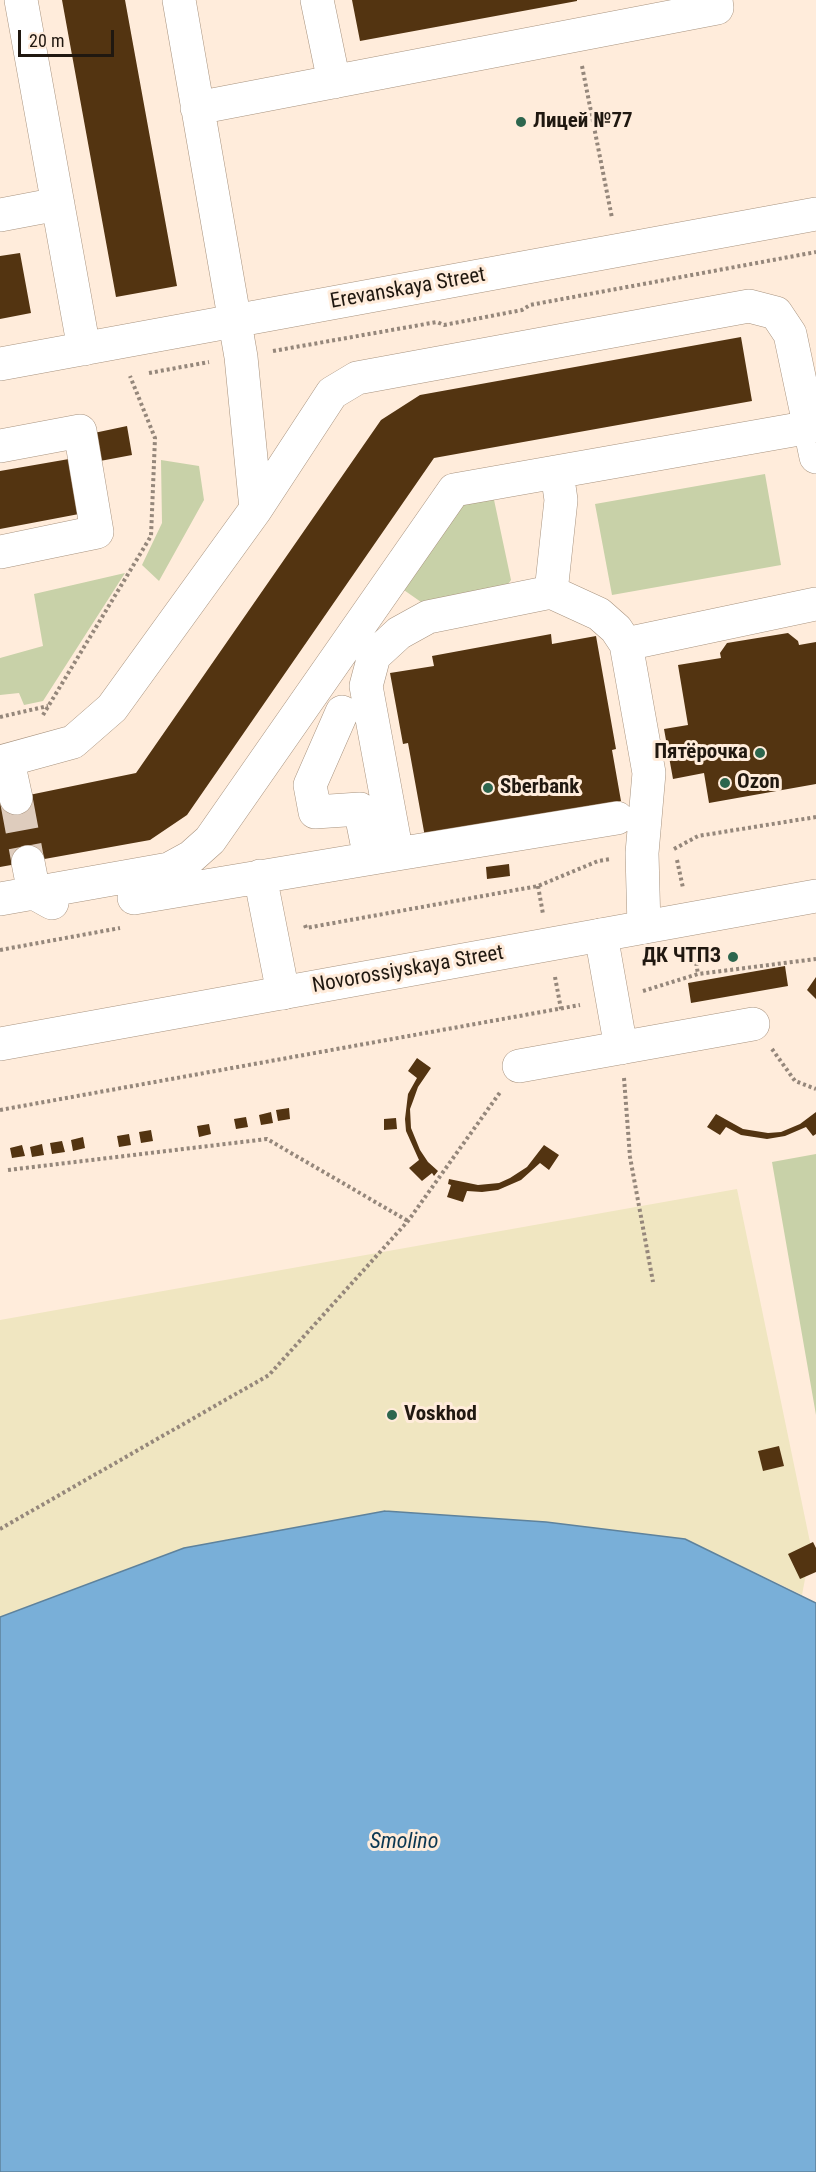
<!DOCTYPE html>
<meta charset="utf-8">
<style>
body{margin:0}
#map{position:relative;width:816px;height:2172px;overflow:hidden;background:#ffecdb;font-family:"Roboto Condensed",sans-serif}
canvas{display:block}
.scale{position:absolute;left:18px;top:30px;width:96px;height:27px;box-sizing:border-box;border:3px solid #201810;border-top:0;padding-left:8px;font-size:18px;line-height:21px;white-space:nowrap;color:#201810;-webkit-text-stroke:4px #ffecdb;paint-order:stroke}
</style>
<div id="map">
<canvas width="816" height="2172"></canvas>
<div class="scale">20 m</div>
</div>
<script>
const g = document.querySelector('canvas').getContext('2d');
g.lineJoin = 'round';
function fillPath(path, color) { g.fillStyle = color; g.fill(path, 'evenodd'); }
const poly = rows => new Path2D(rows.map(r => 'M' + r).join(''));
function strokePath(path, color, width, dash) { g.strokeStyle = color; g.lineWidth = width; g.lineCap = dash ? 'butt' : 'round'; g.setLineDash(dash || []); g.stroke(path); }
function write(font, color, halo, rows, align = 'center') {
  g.font = font + ' "Roboto Condensed",sans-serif'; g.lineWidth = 6; g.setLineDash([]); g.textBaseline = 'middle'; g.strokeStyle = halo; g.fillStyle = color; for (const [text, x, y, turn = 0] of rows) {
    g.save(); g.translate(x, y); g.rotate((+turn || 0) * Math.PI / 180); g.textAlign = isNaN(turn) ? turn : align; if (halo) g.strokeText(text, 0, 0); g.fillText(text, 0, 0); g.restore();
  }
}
fillPath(poly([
 [161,460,199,466,204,500,159,581,142,565,162,523],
 [765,474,781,565,612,595,595,504],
 [493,495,511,580,507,586,421,602,401,588,462,500],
 [125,573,43,701,24,705,19,693,0,695,0,658,43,646,34,594],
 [816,1154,816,1415,772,1162]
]), '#c8d1a8');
fillPath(poly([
 [737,1189,811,1547,802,1595,685,1539,184,1548,0,1617,0,1320]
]), '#f0e6c1');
const water = poly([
 [385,1511,546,1522,685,1539,816,1603,816,2172,0,2172,0,1617,184,1548,385,1511]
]);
fillPath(water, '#79afd8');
strokePath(water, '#5e829c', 1.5);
fillPath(poly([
 [62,0,125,0,177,286,116,297],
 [352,0,577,0,577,1,360,41],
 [20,253,31,313,0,319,0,256],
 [741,337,752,401,434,458,187,815,150,840,0,867,0,801,136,773,381,420,420,395],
 [127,426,132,455,100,461,94,433],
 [69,459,79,514,0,529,0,471],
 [788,633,798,641,799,645,816,642,816,784,709,803,704,773,673,779,664,729,688,725,678,665,721,658,720,653,727,643],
 [551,634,552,644,596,636,616,749,612,750,621,801,425,837,408,743,403,744,390,673,434,666,432,656],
 [509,864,510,876,487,879,486,867],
 [785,966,788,986,691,1003,688,983],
 [816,977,816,999,807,990],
 [417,1058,431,1068,418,1087,413,1101,410,1109,411,1128,420,1150,428,1162,438,1171,434,1176,432,1173,422,1181,409,1168,419,1160,406,1131,405,1119,408,1094,417,1078,408,1071],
 [289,1108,290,1119,278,1121,276,1110],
 [271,1112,273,1123,261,1125,259,1115],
 [816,1112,816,1134,813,1136,806,1127,785,1136,767,1139,741,1135,726,1127,720,1135,707,1127,716,1114,743,1129,768,1133,781,1132,800,1124],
 [246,1117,248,1127,236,1129,234,1119],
 [396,1118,397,1129,384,1130,384,1119],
 [209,1124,211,1134,199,1137,197,1126],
 [151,1130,153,1141,141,1143,139,1132],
 [129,1134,131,1145,119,1147,117,1136],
 [83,1137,85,1148,73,1151,71,1140],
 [62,1141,65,1152,52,1154,50,1143],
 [42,1144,44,1155,32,1157,30,1147],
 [22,1145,25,1156,12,1158,10,1148],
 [544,1145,559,1155,549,1170,540,1163,521,1180,498,1190,482,1192,467,1191,463,1202,447,1197,451,1185,448,1184,449,1179,478,1185,499,1183,510,1178,527,1167],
 [779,1446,784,1466,763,1471,758,1451],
 [813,1542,816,1548,816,1572,800,1579,788,1554]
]), '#533411');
strokePath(poly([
 [16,798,28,862]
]), '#deccbd', 33, [33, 16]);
const minor = poly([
 [21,0,84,349],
 [317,0,334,82],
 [197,108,717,8,716,0],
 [0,215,58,204],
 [0,364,816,214],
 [0,446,80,431,97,532,0,552],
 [557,472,561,500,551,592,599,614,616,629,626,644],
 [256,509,332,393,357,378,749,306,776,313,790,334,816,457],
 [342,712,310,785,315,812,360,809,370,858],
 [8,761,16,798],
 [0,762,73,742,112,708,256,509,241,357,179,0],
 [397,854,617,818],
 [28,862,34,893,52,903],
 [260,876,283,993],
 [134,898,397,854,366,686,374,656,399,633,428,617,551,592],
 [0,899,169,869,191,857,210,840,454,490,816,426],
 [644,927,642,853,649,773,626,644,816,604],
 [601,935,621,1048],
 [519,1066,753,1024]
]);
const major = poly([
 [0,1044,816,896]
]);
strokePath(minor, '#a8937f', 34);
strokePath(major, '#a8937f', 34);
strokePath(poly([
 [582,66,612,218],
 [273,351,437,322,444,325,522,310,530,305,816,252],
 [149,373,209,362],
 [43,715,151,536,155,438,130,376],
 [0,717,48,706],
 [674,849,698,836,816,817],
 [677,860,683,888],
 [538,886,543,914],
 [305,925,306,928,538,886,598,861,611,859],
 [0,950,120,928],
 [694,951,698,974],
 [555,977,561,1009],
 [643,991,698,974,816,959],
 [772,1049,795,1081,816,1089],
 [624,1078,630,1157,653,1282],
 [0,1110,580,1005],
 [8,1170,267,1139,408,1221],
 [0,1529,269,1375,408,1221,501,1091]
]), '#95877b', 4, [3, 3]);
strokePath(minor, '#fff', 33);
strokePath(major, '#fff', 33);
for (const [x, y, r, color] of [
 [521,122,6,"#2d664e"],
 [760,753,6,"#2d664e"],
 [725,783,6,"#2d664e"],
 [488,788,6,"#2d664e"],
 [733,957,6,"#2d664e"],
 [392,1415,6,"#2d664e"]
]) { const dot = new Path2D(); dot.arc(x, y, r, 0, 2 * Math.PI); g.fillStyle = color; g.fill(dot); strokePath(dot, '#ffecdb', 2); }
write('bold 21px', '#201810', '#ffecdb', [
 ["Лицей №77",533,122],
 ["Пятёрочка",748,753,"right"],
 ["Ozon",737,783],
 ["Sberbank",500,788],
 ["ДК ЧТПЗ",721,957,"right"],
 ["Voskhod",404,1415]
], 'left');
write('21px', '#201810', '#ffecdb', [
 ["Erevanskaya Street",408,289,-10],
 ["Novorossiyskaya Street",408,970,-10]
]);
write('italic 22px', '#0a3752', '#ffecdb', [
 ["Smolino",404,1842]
]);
</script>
